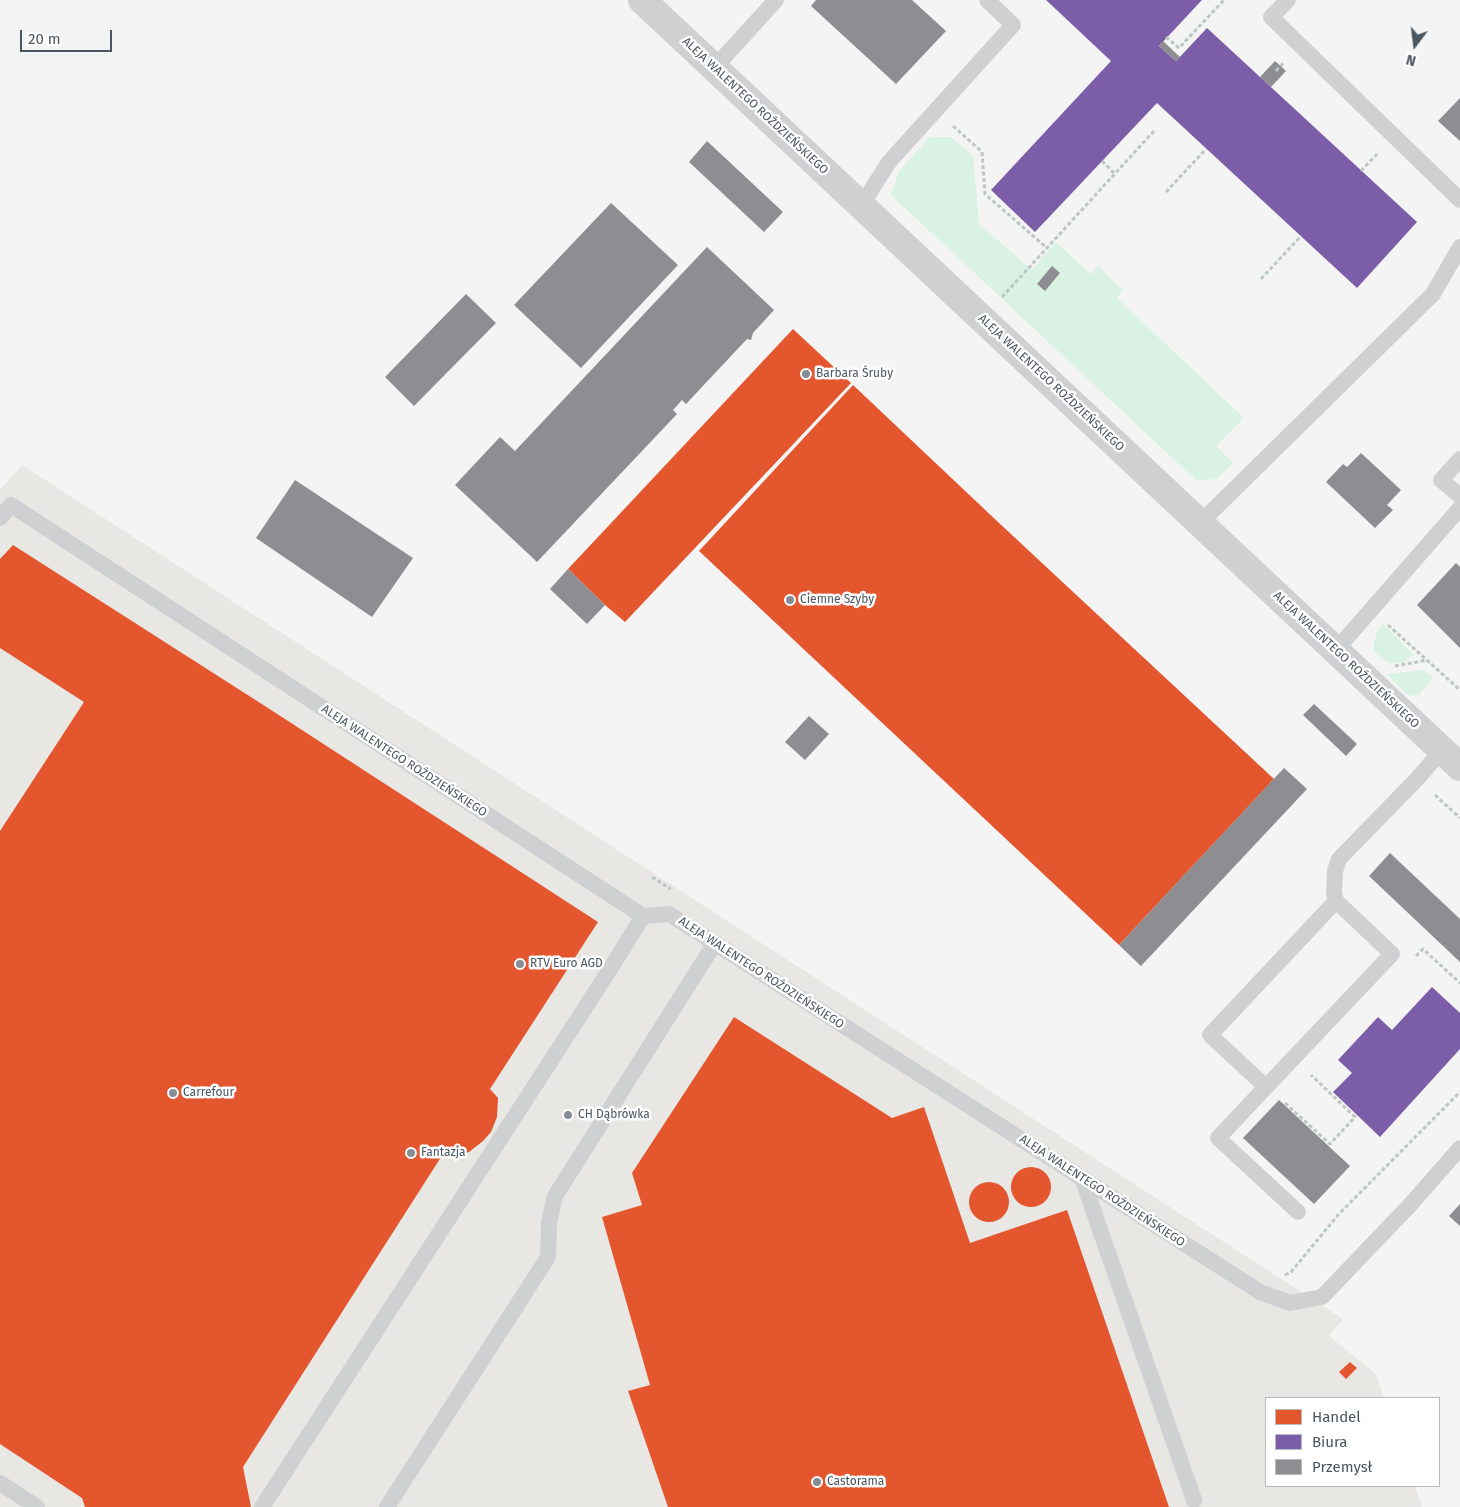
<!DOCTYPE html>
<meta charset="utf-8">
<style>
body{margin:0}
#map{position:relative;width:1460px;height:1507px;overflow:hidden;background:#f4f4f4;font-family:"Fira Sans",sans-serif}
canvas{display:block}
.legend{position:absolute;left:1265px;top:1397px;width:175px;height:90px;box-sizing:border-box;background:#fff;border:1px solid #b7bbc0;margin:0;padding:6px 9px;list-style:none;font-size:15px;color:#4a5661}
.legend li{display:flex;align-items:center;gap:10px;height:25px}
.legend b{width:25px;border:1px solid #b7bbc0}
.north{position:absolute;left:1390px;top:20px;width:50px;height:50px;-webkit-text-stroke:4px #fff;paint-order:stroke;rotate:195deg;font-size:14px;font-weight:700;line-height:20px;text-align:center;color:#4a5661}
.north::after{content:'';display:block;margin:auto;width:18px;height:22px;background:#4a5661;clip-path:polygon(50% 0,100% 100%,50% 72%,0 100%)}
.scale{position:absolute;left:20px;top:30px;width:92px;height:22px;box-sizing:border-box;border:2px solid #4a5661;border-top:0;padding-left:6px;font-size:15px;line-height:18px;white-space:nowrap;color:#4a5661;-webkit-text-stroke:4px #fff;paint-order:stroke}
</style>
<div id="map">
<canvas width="1460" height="1507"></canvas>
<ul class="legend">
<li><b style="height:14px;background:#e4572e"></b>Handel</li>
<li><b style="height:14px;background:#7b5ea7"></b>Biura</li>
<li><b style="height:14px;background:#8d8d92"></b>Przemysł</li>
</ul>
<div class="north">N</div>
<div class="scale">20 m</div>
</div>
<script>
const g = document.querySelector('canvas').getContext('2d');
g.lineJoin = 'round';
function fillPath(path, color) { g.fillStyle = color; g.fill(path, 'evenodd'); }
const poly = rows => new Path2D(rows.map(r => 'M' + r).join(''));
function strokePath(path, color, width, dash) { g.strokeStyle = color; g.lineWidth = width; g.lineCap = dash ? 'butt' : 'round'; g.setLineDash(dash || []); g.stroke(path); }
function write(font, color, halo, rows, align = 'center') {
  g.font = font + ' "Fira Sans",sans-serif'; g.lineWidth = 5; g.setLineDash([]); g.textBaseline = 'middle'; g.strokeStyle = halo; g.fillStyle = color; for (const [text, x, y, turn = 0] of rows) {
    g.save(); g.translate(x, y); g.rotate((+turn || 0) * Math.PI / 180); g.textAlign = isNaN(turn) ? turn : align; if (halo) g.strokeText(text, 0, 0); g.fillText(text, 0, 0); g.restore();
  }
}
fillPath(poly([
 [22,465,1343,1319,1329,1336,1376,1374,1384,1398,1266,1398,1266,1486,1415,1486,1422,1507,0,1507,0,490]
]), '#e8e7e3');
fillPath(poly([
 [930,137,951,137,973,156,979,224,1032,270,1056,242,1090,274,1098,266,1123,290,1117,298,1244,418,1216,446,1233,463,1216,479,1196,480,891,195,899,171],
 [1383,624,1413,654,1404,663,1388,663,1374,651,1374,642,1377,633],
 [1424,670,1433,677,1419,695,1413,696,1407,694,1386,674]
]), '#d9f2e3');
fillPath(poly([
 [793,329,851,383,625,622,605,605,568,569],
 [853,385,998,522,1274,779,1119,945,699,551],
 [13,545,268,708,598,922,490,1089,498,1098,497,1117,491,1132,483,1141,469,1152,456,1156,443,1154,243,1467,251,1507,85,1507,82,1498,0,1444,0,831,84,702,0,648,0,559],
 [734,1017,892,1118,924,1107,970,1243,1067,1210,1169,1507,668,1507,628,1391,650,1385,602,1217,642,1205,632,1173],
 '1011 1187a20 20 0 1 1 40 0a20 20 0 1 1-40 0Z',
 '969 1202a20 20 0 1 1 40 0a20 20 0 1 1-40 0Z',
 [1350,1362,1357,1368,1346,1379,1339,1372]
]), '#e4572e');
fillPath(poly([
 [1046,0,1202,0,1159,46,1176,61,1207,28,1417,222,1357,288,1157,103,1035,232,991,190,1111,61],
 [1432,987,1460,1013,1460,1049,1380,1137,1333,1092,1352,1073,1338,1060,1378,1017,1392,1030]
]), '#7b5ea7');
fillPath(poly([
 [816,0,912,0,946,31,896,84,811,6],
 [1163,41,1180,57,1176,61,1159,46],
 [1275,61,1286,71,1271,87,1260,77],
 [1460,98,1460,141,1438,121],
 [707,141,783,212,764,232,689,162],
 [611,203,678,265,581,368,514,305],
 [707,247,774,310,753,333,751,340,747,339,686,404,682,400,673,410,677,414,537,562,455,485,500,437,515,451],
 [1052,266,1060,273,1045,291,1037,284],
 [466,294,496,323,414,406,385,377],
 [1361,453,1401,490,1387,505,1393,510,1375,528,1326,482,1343,464,1347,467],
 [295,480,413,558,372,617,256,538],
 [1456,563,1460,567,1460,648,1417,605],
 [568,569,605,605,587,624,550,589],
 [1314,704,1357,744,1346,756,1303,715],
 [809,716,829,734,805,760,785,742],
 [1284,768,1307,789,1141,966,1119,945],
 [1390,853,1460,919,1460,962,1369,876],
 [1279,1100,1350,1166,1314,1204,1243,1138],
 [1460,1204,1460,1226,1449,1216]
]), '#8d8d92');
strokePath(poly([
 [1166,37,1179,48,1224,0],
 [1276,71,1284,62],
 [953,126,982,152,985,194,1047,248],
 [1102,161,1115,174],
 [1361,171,1378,153],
 [1166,192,1206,149],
 [1261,279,1301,236],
 [1002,297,1154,131],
 [1388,625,1460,690],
 [1395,666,1427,660],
 [1435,795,1460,818],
 [652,877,671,889],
 [1416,956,1423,949,1460,983],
 [1285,1103,1330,1144,1355,1117,1311,1075],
 [1285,1275,1291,1272,1338,1215,1460,1092]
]), '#bcc7c4', 3, [4, 2.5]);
strokePath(poly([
 [1288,0,1271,17,1460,200],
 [714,68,776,0],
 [861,206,889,162,1013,25,987,0],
 [1460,459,1441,480,1460,496],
 [0,518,11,505,643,916,669,914,1260,1292,1290,1303,1322,1297,1410,1205,1460,1148],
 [1200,523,1433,294,1460,247],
 [1336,650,1460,508],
 [1336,901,1392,954,1266,1087,1210,1035,1336,901],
 [1336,901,1334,893,1335,871,1339,859,1417,779,1442,750],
 [1266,1087,1218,1138,1298,1212],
 [1082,1178,1194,1500],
 [0,1483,37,1507],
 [262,1507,607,974,643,916],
 [387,1507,548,1257,549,1223,555,1196,715,943]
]), '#ced0d2', 16);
strokePath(poly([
 [642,0,1460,767]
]), '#ced0d2', 28);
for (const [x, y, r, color] of [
 [806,374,5,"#868d94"],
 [790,600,5,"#868d94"],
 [520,964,5,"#868d94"],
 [173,1093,5,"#868d94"],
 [568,1115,5,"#868d94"],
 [411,1153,5,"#868d94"],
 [817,1482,5,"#868d94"]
]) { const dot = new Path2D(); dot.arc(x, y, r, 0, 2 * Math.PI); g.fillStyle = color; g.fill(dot); strokePath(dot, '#fff', 2); }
write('12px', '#4a5661', '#fff', [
 ["ALEJA WALENTEGO ROŹDZIEŃSKIEGO",755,106,43],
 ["ALEJA WALENTEGO ROŹDZIEŃSKIEGO",1051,383,43],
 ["ALEJA WALENTEGO ROŹDZIEŃSKIEGO",1346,660,43],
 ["ALEJA WALENTEGO ROŹDZIEŃSKIEGO",404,761,33],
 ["ALEJA WALENTEGO ROŹDZIEŃSKIEGO",761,973,33],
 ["ALEJA WALENTEGO ROŹDZIEŃSKIEGO",1102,1191,33]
]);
write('12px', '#4a5661', '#fff', [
 ["Barbara Śruby",816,374],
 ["Ciemne Szyby",800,600],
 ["RTV Euro AGD",530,964],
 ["Carrefour",183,1093],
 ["CH Dąbrówka",578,1115],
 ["Fantazja",421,1153],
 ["Castorama",827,1482]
], 'left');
</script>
